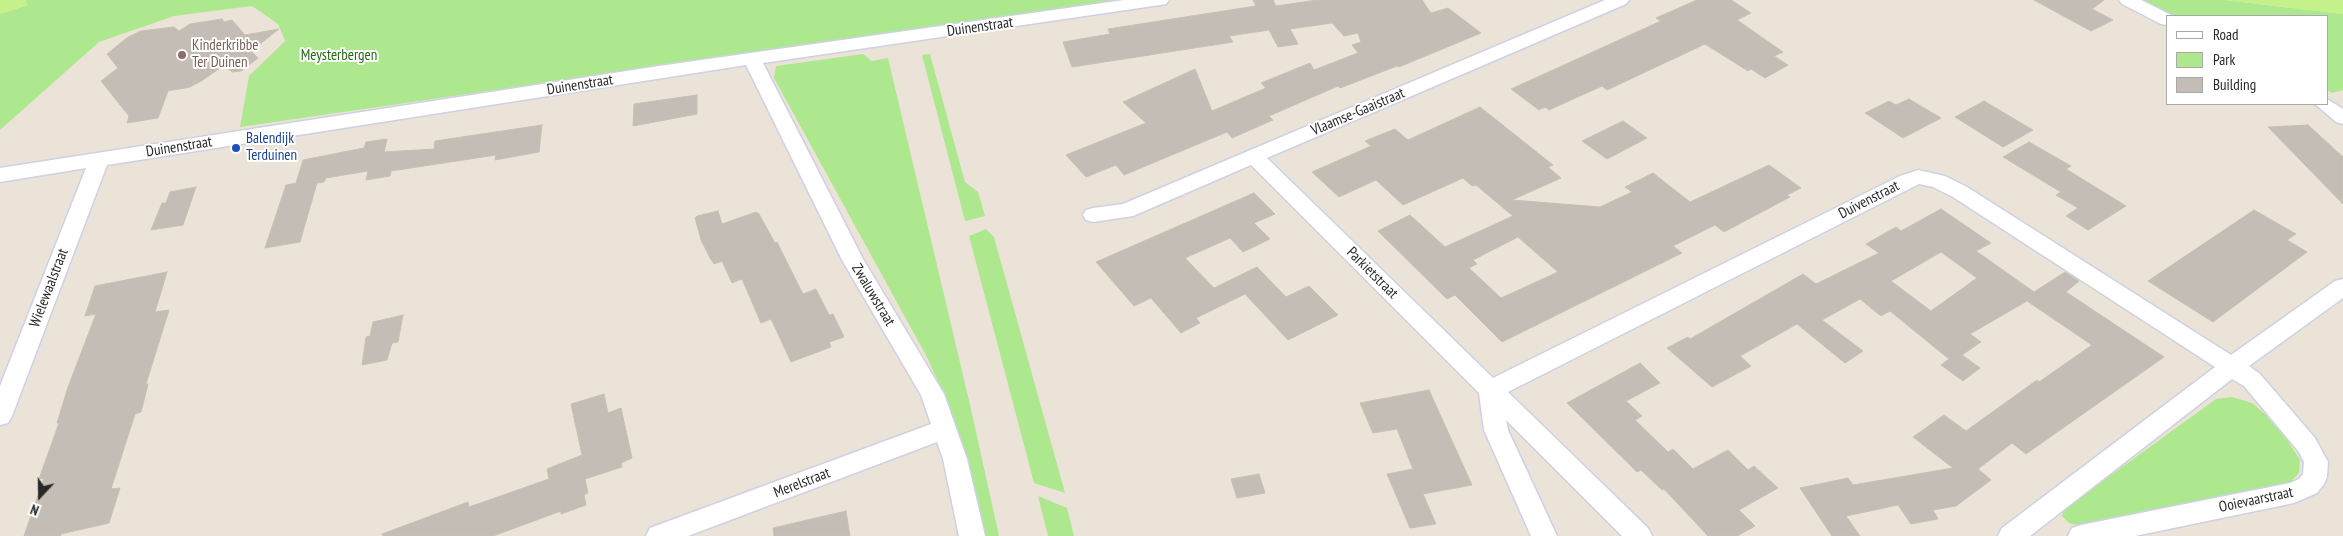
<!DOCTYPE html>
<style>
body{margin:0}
#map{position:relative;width:2343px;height:536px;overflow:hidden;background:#ece3d8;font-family:"PT Sans Narrow",sans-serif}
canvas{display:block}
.legend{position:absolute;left:2166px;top:15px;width:162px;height:90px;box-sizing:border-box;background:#fff;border:1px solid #a9a9a9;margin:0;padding:6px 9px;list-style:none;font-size:15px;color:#282828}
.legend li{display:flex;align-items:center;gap:10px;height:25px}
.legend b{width:25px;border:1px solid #a9a9a9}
.north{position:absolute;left:15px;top:471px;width:50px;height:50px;-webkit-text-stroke:4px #fff;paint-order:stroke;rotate:201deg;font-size:14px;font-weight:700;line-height:20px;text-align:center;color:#282828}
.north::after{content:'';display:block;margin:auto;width:18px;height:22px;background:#282828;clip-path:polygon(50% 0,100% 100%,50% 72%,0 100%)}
</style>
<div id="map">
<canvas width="2343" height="536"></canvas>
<ul class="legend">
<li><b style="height:6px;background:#fff"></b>Road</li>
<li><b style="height:14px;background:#ade88f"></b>Park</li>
<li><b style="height:14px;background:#c3bdb5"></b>Building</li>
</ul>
<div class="north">N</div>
</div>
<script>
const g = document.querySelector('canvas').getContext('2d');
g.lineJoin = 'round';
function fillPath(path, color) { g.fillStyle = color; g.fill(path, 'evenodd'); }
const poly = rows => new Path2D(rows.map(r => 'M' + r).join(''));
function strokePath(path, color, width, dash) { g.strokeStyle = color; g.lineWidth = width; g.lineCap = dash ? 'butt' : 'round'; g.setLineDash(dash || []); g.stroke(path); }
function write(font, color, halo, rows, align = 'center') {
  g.font = font + ' "PT Sans Narrow",sans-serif'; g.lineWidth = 4; g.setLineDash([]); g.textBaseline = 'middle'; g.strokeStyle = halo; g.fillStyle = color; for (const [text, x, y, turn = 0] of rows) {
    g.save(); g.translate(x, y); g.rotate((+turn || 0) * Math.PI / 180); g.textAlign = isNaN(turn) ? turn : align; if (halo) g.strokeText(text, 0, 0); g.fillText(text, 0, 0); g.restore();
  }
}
fillPath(poly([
 [25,0,1116,0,240,127,249,76,285,41,278,24,252,6,174,16,99,42,0,130,0,14,28,5],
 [2139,0,2224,0,2343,14,2343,90,2332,93,2327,90,2327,16,2173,16],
 [863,54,872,61,888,58,971,409,999,536,985,536,950,409,928,359,774,78,776,66],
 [930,54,965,182,978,192,985,216,965,221,922,55],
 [986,229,994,237,1065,493,1034,483,969,236],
 [2232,397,2252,403,2265,414,2288,441,2300,460,2299,473,2288,485,2081,526,2069,523,2062,516,2064,509,2216,399],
 [1038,496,1067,508,1074,536,1048,536]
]), '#ade88f');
fillPath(poly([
 [0,0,25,0,28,5,0,14],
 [2224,0,2343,0,2343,14]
]), '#c4f189');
const building = poly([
 [1253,0,1273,0,1276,6,1317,0,1422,0,1431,13,1448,8,1481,33,1399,67,1397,66,1340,88,1338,86,1269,116,1273,120,1232,138,1227,132,1124,175,1116,165,1086,177,1066,155,1146,123,1123,102,1195,69,1212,111,1266,88,1261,83,1310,63,1314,70,1358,53,1352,45,1361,42,1358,33,1344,36,1332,23,1290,29,1298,44,1278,47,1269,30,1229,36,1233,42,1072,67,1063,42,1110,34,1108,29,1256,6,1253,0],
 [1697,0,1731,0,1751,13,1737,20,1783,52,1774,56,1788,65,1765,78,1751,69,1748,71,1705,44,1607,90,1602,86,1549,110,1545,107,1539,110,1511,89,1661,21,1656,18,1697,0],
 [2034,0,2104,0,2092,9,2113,20,2091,31,2034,0],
 [222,19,224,22,232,20,245,35,279,29,251,51,258,58,241,71,232,72,224,65,203,80,190,87,168,91,158,118,127,123,129,116,101,81,118,68,107,54,128,37,141,31,174,27,179,31,190,24,222,19],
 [697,95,697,114,633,126,634,104,697,95],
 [1909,99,1941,118,1903,138,1865,113,1889,101,1896,105,1909,99],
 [1984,101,2033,130,2003,147,1955,117,1984,101],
 [1480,107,1553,165,1548,167,1561,178,1512,200,1600,207,1632,192,1625,187,1653,173,1690,202,1769,165,1801,188,1787,195,1790,197,1724,232,1715,225,1673,246,1682,253,1502,342,1455,295,1447,299,1378,231,1410,215,1445,247,1513,216,1476,185,1472,186,1463,178,1403,205,1376,180,1339,197,1312,172,1371,146,1365,141,1395,129,1408,140,1480,107],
 [1518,237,1558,272,1501,298,1469,268,1477,264,1473,260,1518,237],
 [1623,121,1647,138,1607,159,1582,141,1623,121],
 [542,125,539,152,495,160,496,155,391,171,390,176,366,180,368,171,326,178,324,182,317,183,300,242,265,248,286,185,296,183,303,160,364,148,366,142,387,139,384,152,434,149,435,141,542,125],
 [2308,125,2343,157,2343,204,2268,127,2308,125],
 [2029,142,2071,166,2066,169,2126,206,2088,230,2066,216,2078,208,2056,195,2061,192,2003,157,2029,142],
 [196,187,183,225,151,230,162,203,166,203,170,192,196,187],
 [1254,193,1275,214,1254,223,1270,239,1243,252,1230,238,1185,258,1214,288,1257,267,1286,297,1309,286,1338,315,1288,340,1245,294,1196,318,1200,323,1181,333,1151,298,1134,306,1096,262,1254,193],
 [1941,209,1991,243,1976,251,2034,292,2065,272,2079,281,2066,292,2164,357,2026,454,2012,443,1978,469,1991,480,1956,506,1933,510,1938,519,1911,524,1898,505,1846,516,1860,536,1832,536,1800,488,1848,478,1853,485,1953,468,1913,437,1944,415,1966,431,2037,380,2039,382,2092,345,2027,301,1970,334,1981,342,1962,355,1980,368,1963,381,1941,365,1949,359,1890,311,1881,316,1860,299,1822,320,1863,351,1845,363,1797,324,1740,356,1751,366,1712,387,1667,348,1688,337,1690,339,1803,274,1816,284,1879,253,1866,244,1896,227,1901,231,1941,209],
 [1941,252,1977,278,1931,311,1891,281,1941,252],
 [2254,210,2296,234,2287,240,2307,252,2213,322,2148,281,2254,210],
 [718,211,722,224,756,212,759,214,775,243,777,242,803,294,816,289,829,315,833,314,844,337,829,342,831,347,791,362,771,319,761,323,742,279,732,283,722,261,714,264,710,258,701,240,695,218,697,216,718,211],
 [167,272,155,312,169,310,146,384,148,384,141,412,135,414,111,489,120,488,109,523,61,534,60,536,24,536,44,478,39,479,59,423,57,423,68,387,96,314,85,316,95,286,167,272],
 [403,315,398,342,392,343,387,360,362,365,366,337,370,336,373,322,403,315],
 [1640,363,1660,383,1626,401,1642,416,1635,420,1668,452,1673,449,1693,469,1728,450,1748,470,1754,466,1778,488,1739,510,1755,526,1737,536,1708,536,1664,489,1662,490,1641,470,1637,472,1567,403,1640,363],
 [1429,390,1472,485,1423,494,1436,524,1410,528,1387,474,1413,469,1397,429,1373,433,1360,403,1429,390],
 [604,394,608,413,621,408,632,458,621,463,622,467,585,479,588,493,584,495,586,505,561,514,561,511,493,536,383,536,382,534,468,502,469,507,549,479,547,469,582,455,571,404,604,394],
 [1259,474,1265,493,1237,498,1231,479,1259,474],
 [846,511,850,536,774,536,773,528,846,511]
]);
fillPath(building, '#c3bdb5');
strokePath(building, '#c7c0b2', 1);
const street = poly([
 [1124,0,1169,0,1166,4,1160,5,763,63,863,259,944,394,967,459,985,536,959,536,943,459,937,442,688,536,646,536,650,528,931,424,921,395,842,260,746,65,107,165,12,416,8,423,0,425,0,386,86,168,0,182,0,168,659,66,1124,0],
 [1605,0,1629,0,1626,4,1267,158,1493,378,1900,176,1918,170,1945,176,1967,187,2231,355,2335,281,2343,279,2343,298,2249,366,2260,374,2315,438,2328,462,2327,477,2324,484,2317,493,2294,503,2135,536,2068,536,2072,528,2081,525,2290,483,2299,479,2303,474,2304,462,2299,452,2244,386,2232,379,2030,536,1998,536,2002,528,2215,367,1953,197,1933,187,1919,184,1508,392,1648,528,1652,536,1622,536,1506,420,1508,430,1557,536,1531,536,1484,430,1479,393,1251,165,1133,216,1093,222,1086,220,1083,215,1086,210,1093,208,1123,204,1605,0],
 [2119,0,2141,0,2173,16,2167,16,2167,25,2161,24,2122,4,2119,0],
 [2327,99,2343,109,2343,124,2336,122,2315,104,2327,104,2327,99]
]);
strokePath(street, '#cdd1e3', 3);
fillPath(street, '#fff');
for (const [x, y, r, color] of [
 [182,55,5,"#8d6e63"],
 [236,148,5,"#1a4fb4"]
]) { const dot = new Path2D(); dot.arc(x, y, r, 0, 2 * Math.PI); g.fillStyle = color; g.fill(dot); strokePath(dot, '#fff', 2); }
write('15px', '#282828', '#fff', [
 ["Duinenstraat",980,27,-8],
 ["Duinenstraat",580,85,-9],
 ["Vlaamse-Gaaistraat",1358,112,-23],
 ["Duinenstraat",179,147,-9],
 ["Duivenstraat",1869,200,-27],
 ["Parkietstraat",1372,273,45],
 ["Wielewaalstraat",49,288,-69],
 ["Zwaluwstraat",873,295,59],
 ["Merelstraat",802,483,-21],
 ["Ooievaarstraat",2256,500,-12]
]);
write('15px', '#785e54', '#fff', [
 ["Kinderkribbe",192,46],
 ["Ter Duinen",192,63]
], 'left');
write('15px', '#256a13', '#fff', [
 ["Meysterbergen",339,56]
]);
write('15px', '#164399', '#fff', [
 ["Balendijk",246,139],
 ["Terduinen",246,156]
], 'left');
</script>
